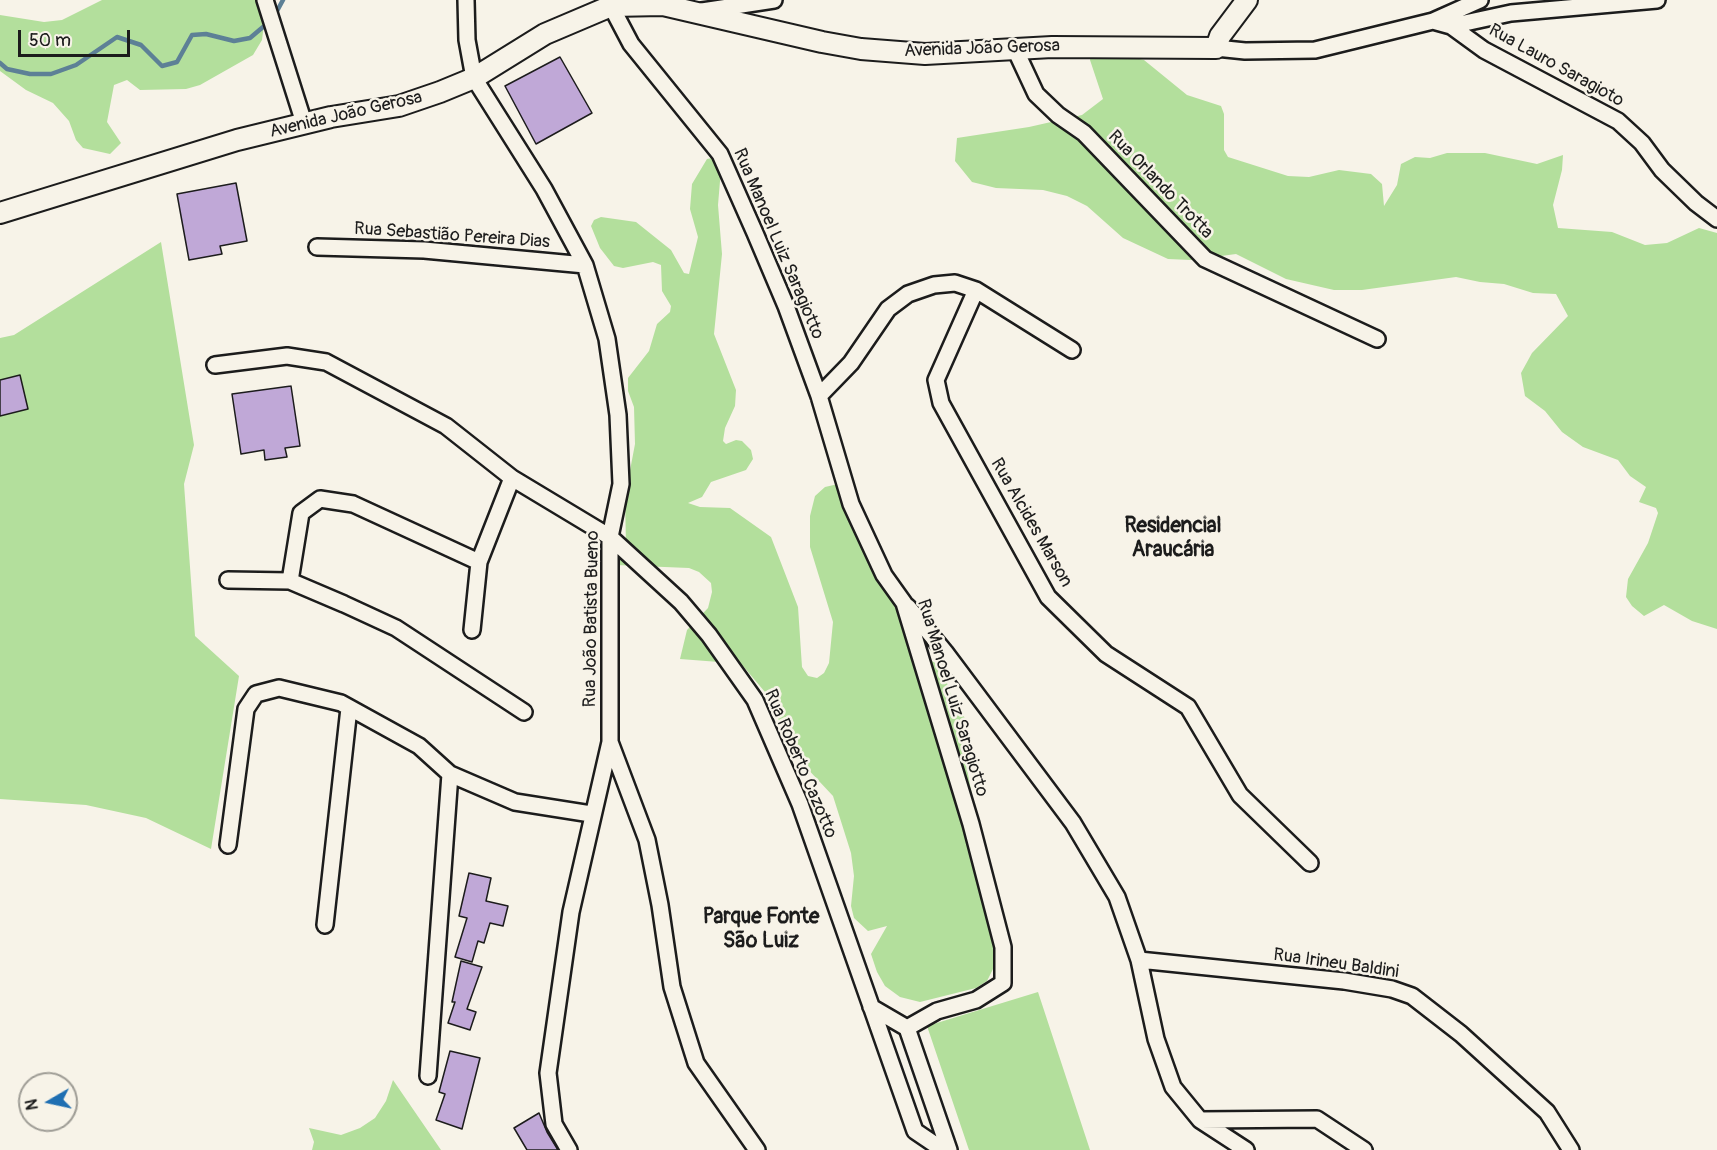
<!DOCTYPE html>
<meta charset="utf-8">
<style>
body{margin:0}
#map{position:relative;width:1717px;height:1150px;overflow:hidden;background:#f7f3e8;font-family:Pangolin,sans-serif}
canvas{display:block}
.north{position:absolute;left:18px;top:1072px;width:60px;height:60px;box-sizing:border-box;background:#f7f3e8;border:2px solid #9f9d96;border-radius:50%;rotate:261deg;font-size:16px;font-weight:700;line-height:24px;text-align:center;color:#1c1c1c}
.north::after{content:'';display:block;margin:auto;width:21px;height:27px;background:#1f6fb2;clip-path:polygon(50% 0,100% 100%,50% 72%,0 100%)}
.scale{position:absolute;left:18px;top:30px;width:112px;height:27px;box-sizing:border-box;border:3px solid #1c1c1c;border-top:0;padding-left:8px;font-size:18px;line-height:21px;white-space:nowrap;color:#1c1c1c;-webkit-text-stroke:4px #f7f3e8;paint-order:stroke}
</style>
<div id="map">
<canvas width="1717" height="1150"></canvas>
<div class="north">N</div>
<div class="scale">50 m</div>
</div>
<script>
const g = document.querySelector('canvas').getContext('2d');
g.lineJoin = 'round';
function fillPath(path, color) { g.fillStyle = color; g.fill(path, 'evenodd'); }
const poly = rows => new Path2D(rows.map(r => 'M' + r).join(''));
function strokePath(path, color, width, dash) { g.strokeStyle = color; g.lineWidth = width; g.lineCap = dash ? 'butt' : 'round'; g.setLineDash(dash || []); g.stroke(path); }
function write(font, color, halo, rows, align = 'center') {
  g.font = font + ' Pangolin,sans-serif'; g.lineWidth = 5; g.setLineDash([]); g.textBaseline = 'middle'; g.strokeStyle = halo; g.fillStyle = color; for (const [text, x, y, turn = 0] of rows) {
    g.save(); g.translate(x, y); g.rotate((+turn || 0) * Math.PI / 180); g.textAlign = isNaN(turn) ? turn : align; if (halo) g.strokeText(text, 0, 0); g.fillText(text, 0, 0); g.restore();
  }
}
fillPath(poly([
 [102,0,256,0,264,24,262,40,253,55,200,85,186,89,140,90,127,80,114,85,107,122,121,143,110,154,83,148,76,140,69,121,53,103,26,90,0,71,0,15,44,22,62,20],
 [1100,50,1144,60,1187,95,1221,106,1224,114,1224,150,1228,157,1288,176,1309,177,1339,170,1371,174,1382,184,1384,206,1397,185,1401,164,1415,157,1430,158,1447,153,1485,153,1537,164,1563,155,1562,170,1553,205,1558,228,1612,232,1645,245,1667,243,1699,228,1717,233,1717,629,1692,621,1664,605,1644,616,1632,606,1626,597,1628,579,1648,543,1658,513,1656,508,1639,502,1646,487,1630,476,1618,460,1583,447,1562,432,1545,411,1525,396,1521,373,1532,353,1568,316,1556,294,1533,293,1504,284,1480,282,1456,277,1362,290,1334,290,1286,279,1236,254,1191,260,1168,259,1123,238,1087,206,1067,196,1043,190,996,188,972,182,955,161,957,138,1029,127,1082,115,1103,99,1090,60,1092,52],
 [712,158,718,161,721,169,718,205,722,254,714,334,736,390,735,406,725,428,723,441,726,444,736,440,742,441,751,450,753,459,746,470,711,482,702,497,688,503,700,507,730,508,771,537,798,607,802,667,808,676,817,678,824,673,829,663,833,622,810,547,810,516,815,496,825,487,838,484,927,658,945,669,948,689,966,720,967,769,995,915,993,969,987,981,976,988,920,1002,900,997,885,986,877,972,871,954,887,926,868,931,854,918,851,906,854,876,851,853,833,796,803,764,784,733,770,698,743,666,731,659,719,662,680,659,687,630,708,608,712,592,711,583,699,572,689,568,616,565,626,546,625,497,635,444,634,407,628,391,628,378,649,351,657,324,670,312,671,306,662,291,661,265,653,262,623,268,614,266,600,248,591,226,594,220,601,217,636,222,671,250,684,273,689,274,698,237,690,209,692,184,707,159],
 [161,242,194,445,184,484,195,636,239,676,211,849,146,818,86,805,0,799,0,338,14,335],
 [1038,992,1090,1150,969,1150,927,1026],
 [393,1080,441,1150,312,1150,314,1142,309,1128,341,1135,360,1128,375,1118,386,1101]
]), '#b3df9c');
strokePath(poly([
 [277,11,283,0],
 [0,63,7,69,30,74,51,74,76,65,117,37,141,45,162,66,177,62,192,35,206,34,234,41,250,38,263,27]
]), '#5d8096', 4.5);
const building = poly([
 [560,57,592,113,536,144,505,86,560,57],
 [236,183,247,241,220,246,222,254,189,260,177,194,236,183],
 [20,375,28,409,0,416,0,380,20,375],
 [291,386,300,446,285,448,287,457,265,460,264,450,241,454,232,394,291,386],
 [469,873,491,878,486,901,508,906,503,926,490,923,484,943,478,941,472,962,455,957,467,918,459,916,469,873],
 [461,961,482,967,467,1009,476,1012,470,1030,448,1023,455,1002,452,1002,461,961],
 [450,1051,480,1058,462,1129,436,1120,445,1094,439,1092,450,1051],
 [539,1113,547,1132,558,1150,527,1150,514,1128,539,1113]
]);
fillPath(building, '#c0a8d7');
strokePath(building, '#1c1c1c', 1.5);
const minor = poly([
 [265,0,304,123],
 [466,0,467,40,474,78,544,189,585,265,607,339,618,415,621,484,610,537,610,742,571,912,548,1073,554,1124,569,1150],
 [611,6,631,44,720,154,755,233,786,306,819,396,851,504,884,575,904,603,971,824,1003,947,1003,983,976,1000,937,1011,907,1028,949,1150],
 [702,11,774,0],
 [1433,21,1480,0],
 [1451,26,1484,50,1618,121,1642,143,1662,170,1696,203,1717,219],
 [1216,48,1245,51,1315,50,1433,21,1451,26,1511,13,1657,0],
 [1015,49,1036,94,1058,115,1084,133,1205,259,1377,339],
 [317,247,424,250,585,265],
 [976,290,936,380,941,403,1048,597,1106,654,1188,707,1240,795,1310,863],
 [215,365,287,356,326,362,446,426,512,478,610,537,681,602,709,635,755,700,800,804,915,1131,943,1150],
 [819,396,851,363,888,309,908,294,934,285,955,283,976,290,1072,350],
 [228,580,290,581,344,604,396,628,524,712],
 [290,581,301,513,320,499,353,504,479,562],
 [908,607,945,652,1073,823,1117,897,1139,960,1156,1039,1173,1087,1200,1120,1246,1150],
 [472,630,479,562,512,478],
 [610,742,647,840,660,905,672,987,696,1063,757,1150],
 [228,845,246,709,256,694,279,688,341,703,419,746,450,774,515,802,591,814],
 [325,925,349,708],
 [1139,960,1344,981,1392,989,1412,996,1461,1034,1547,1112,1571,1150],
 [871,1007,907,1028],
 [428,1076,450,774],
 [1200,1120,1317,1119,1364,1150]
]);
const major = poly([
 [0,213,237,140,331,117,399,106,440,92,474,78,545,34,611,6,663,5,822,42,861,49,925,54,1052,47,1216,48,1220,36,1247,0]
]);
strokePath(minor, '#1c1c1c', 20);
strokePath(major, '#1c1c1c', 24);
strokePath(minor, '#f7f3e8', 15);
strokePath(major, '#f7f3e8', 20);
write('18px', '#1c1c1c', '#f7f3e8', [
 ["Avenida João Gerosa",982,49,-2],
 ["Rua Lauro Saragioto",1556,66,29],
 ["Avenida João Gerosa",346,115,-13],
 ["Rua Orlando Trotta",1160,185,46],
 ["Rua Sebastião Pereira Dias",452,236,4],
 ["Rua Manoel Luiz Saragiotto",778,244,67],
 ["Rua Alcides Marson",1031,523,60],
 ["Rua João Batista Bueno",592,619,-89],
 ["Rua Manoel Luiz Saragiotto",952,698,73],
 ["Rua Roberto Cazotto",800,764,67],
 ["Rua Irineu Baldini",1336,964,8]
]);
write('bold 21px', '#1c1c1c', '#f7f3e8', [
 ["Residencial",1173,527],
 ["Araucária",1173,551],
 ["Parque Fonte",761,918],
 ["São Luiz",761,942]
]);
</script>
